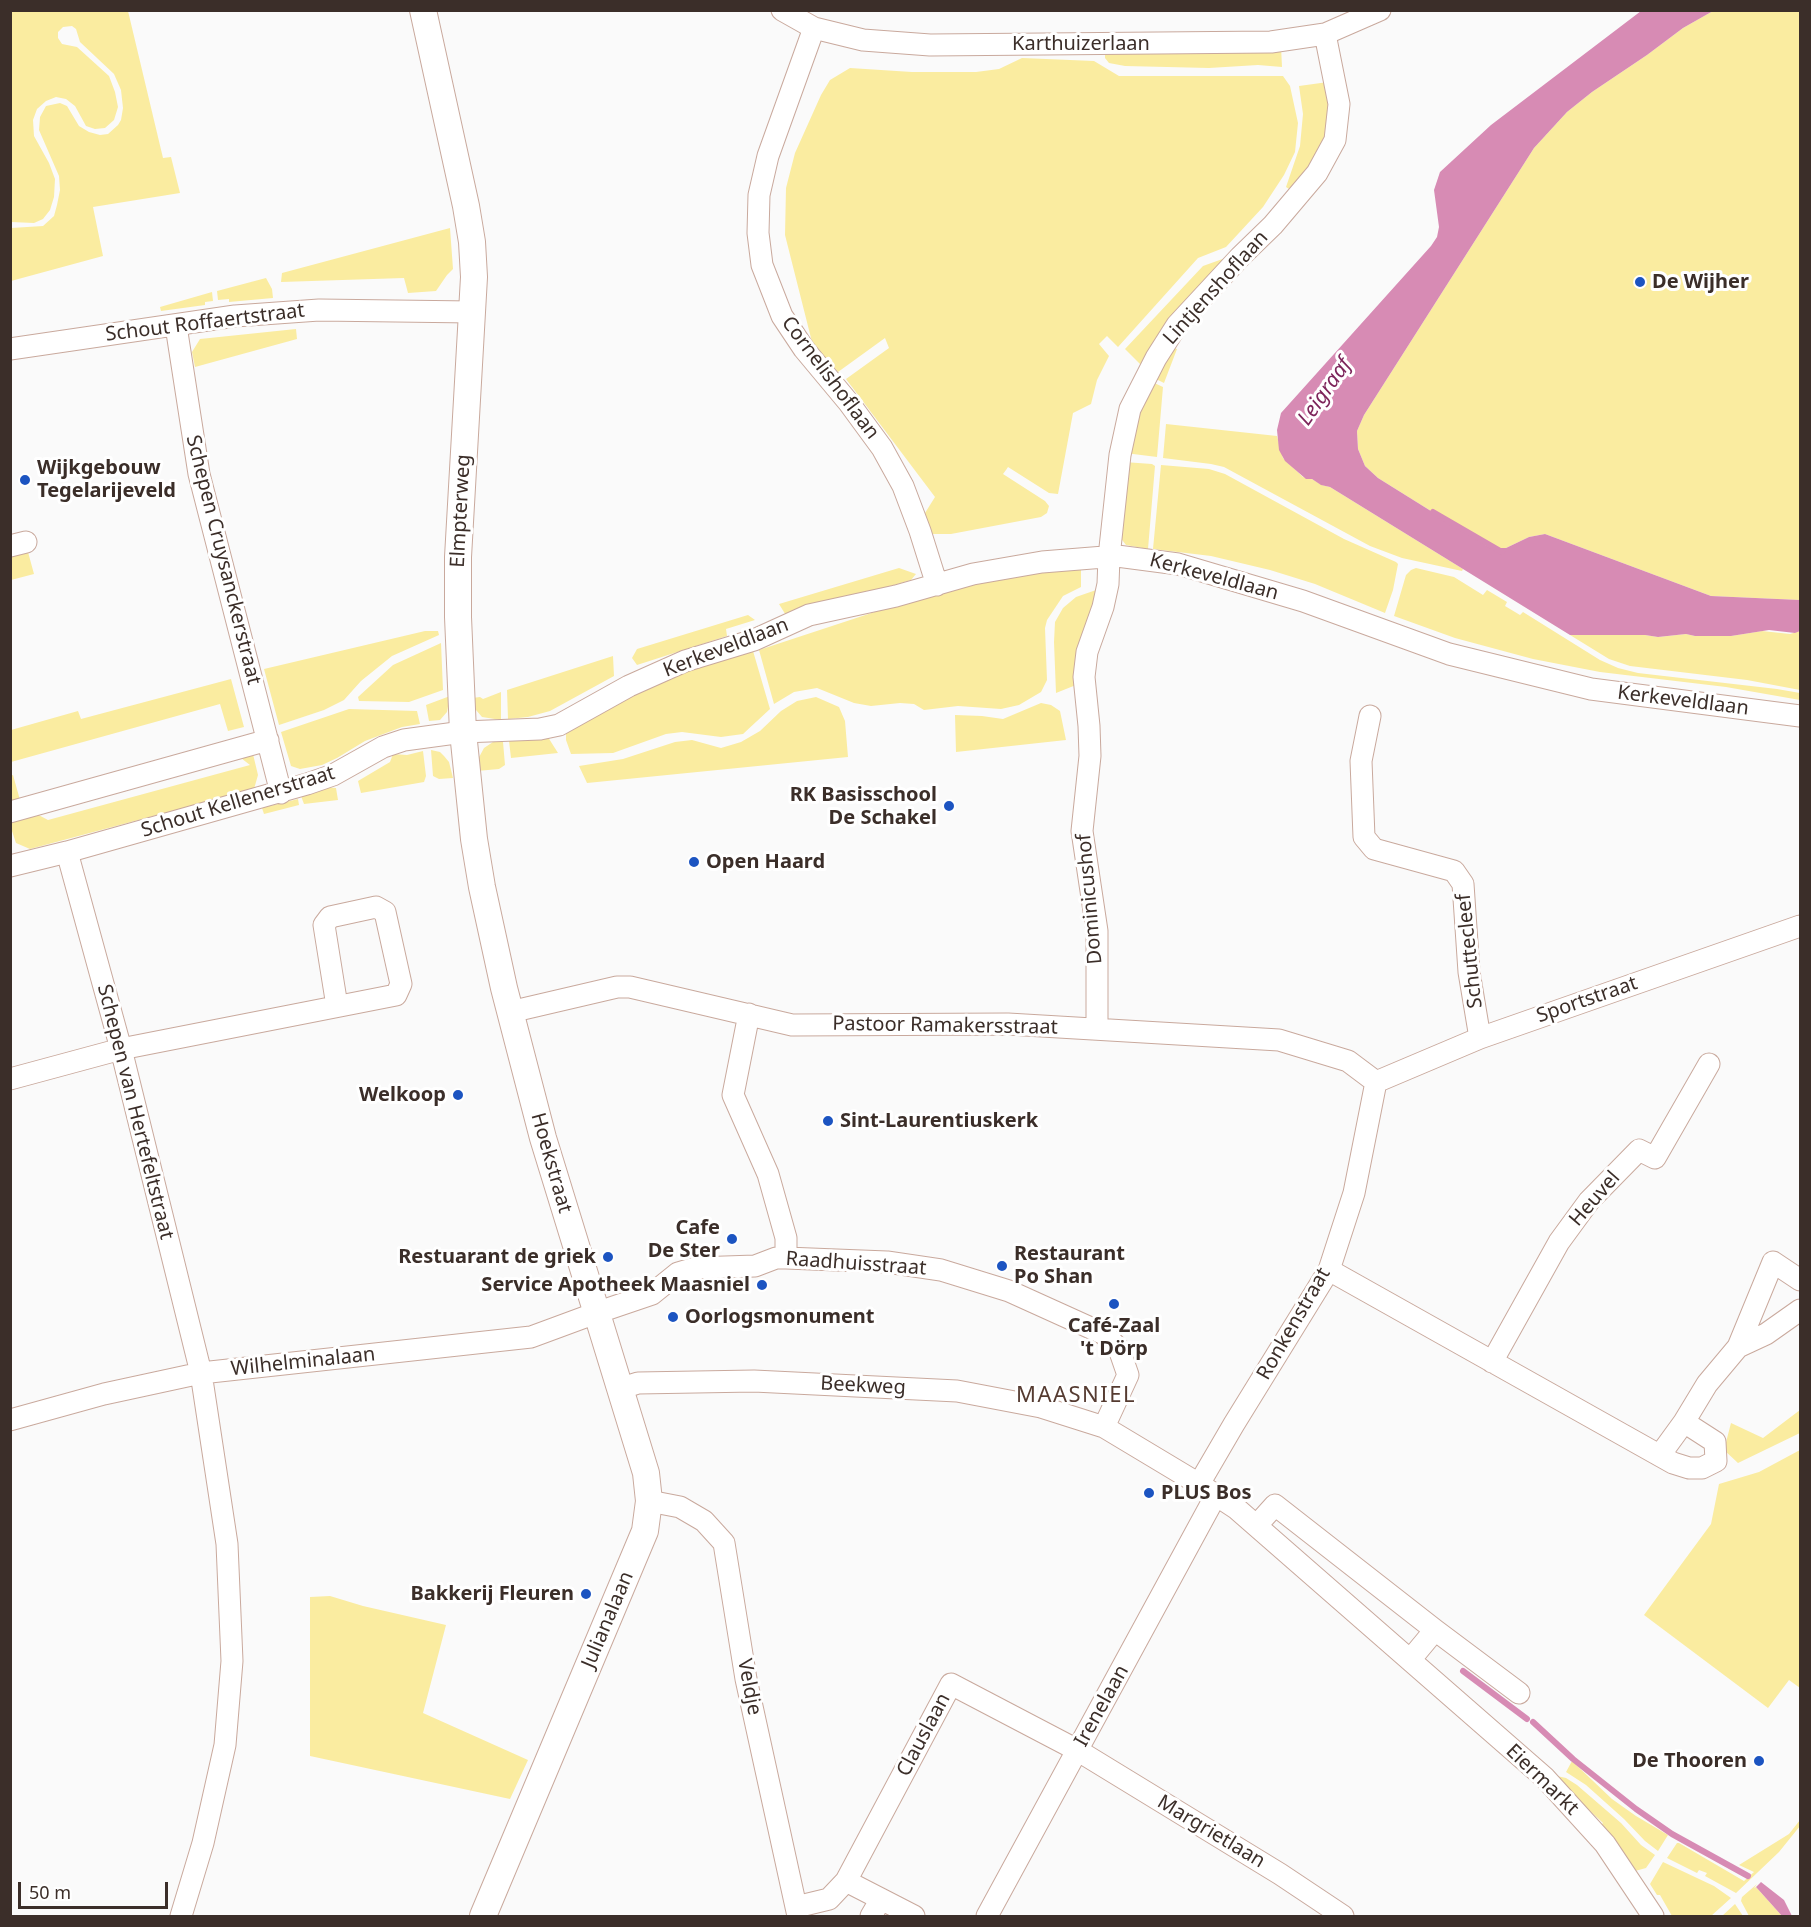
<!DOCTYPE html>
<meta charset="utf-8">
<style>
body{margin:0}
#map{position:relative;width:1811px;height:1927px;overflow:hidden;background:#fafafa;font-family:"Noto Sans",sans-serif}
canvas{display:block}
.frame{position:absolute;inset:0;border:12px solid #3b2e29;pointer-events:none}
.scale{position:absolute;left:18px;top:1882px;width:150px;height:27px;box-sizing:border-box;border:3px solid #3b2e29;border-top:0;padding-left:8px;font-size:18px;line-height:21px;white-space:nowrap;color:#3b2e29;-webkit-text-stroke:4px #fff;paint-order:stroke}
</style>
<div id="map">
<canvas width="1811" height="1927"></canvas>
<div class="frame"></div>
<div class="scale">50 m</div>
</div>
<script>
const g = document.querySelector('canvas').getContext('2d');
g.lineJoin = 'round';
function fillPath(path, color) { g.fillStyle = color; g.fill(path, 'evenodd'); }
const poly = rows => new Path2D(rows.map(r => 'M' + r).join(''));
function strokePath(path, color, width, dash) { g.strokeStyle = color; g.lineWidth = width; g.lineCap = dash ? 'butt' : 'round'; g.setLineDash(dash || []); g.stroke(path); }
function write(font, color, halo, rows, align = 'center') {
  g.font = font + ' "Noto Sans",sans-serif'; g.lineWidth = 6; g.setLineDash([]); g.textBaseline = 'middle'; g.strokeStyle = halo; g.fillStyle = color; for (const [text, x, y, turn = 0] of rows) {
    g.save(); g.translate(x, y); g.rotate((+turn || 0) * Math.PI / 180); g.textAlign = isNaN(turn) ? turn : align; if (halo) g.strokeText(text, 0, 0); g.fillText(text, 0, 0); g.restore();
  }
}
fillPath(poly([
 [11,10,128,11,163,158,171,157,180,193,93,207,103,256,11,281,11,228,43,226,54,216,57,205,60,190,59,176,39,130,40,117,46,106,60,103,67,106,79,126,89,132,100,135,108,134,118,125,121,120,123,108,121,90,114,74,80,42,76,29,72,26,63,27,58,32,58,38,62,44,77,47,109,76,115,92,118,107,114,120,105,128,95,129,86,126,75,106,66,99,56,97,46,101,37,109,33,120,34,136,49,163,55,179,54,197,50,210,43,219,34,223,11,222],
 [1713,11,1800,11,1800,600,1711,596,1545,534,1529,537,1506,548,1496,548,1487,546,1378,478,1365,466,1358,449,1357,431,1364,415,1534,148,1567,112,1592,92,1647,55,1683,28],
 [1281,46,1282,67,1258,65,1209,68,1125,66,1109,63,1105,58,1105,52],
 [1022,58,1094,61,1119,76,1283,76,1290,86,1298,123,1295,152,1284,175,1263,207,1226,247,1198,258,1118,347,1107,336,1099,344,1109,356,1097,380,1091,404,1073,413,1058,494,1049,493,1008,467,1006,470,1003,474,1045,501,1049,506,1047,513,1041,517,951,534,931,534,925,513,935,497,846,379,889,348,885,338,838,372,812,342,785,235,786,188,795,153,821,95,830,80,850,68,912,72,976,72,999,69],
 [1328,82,1330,111,1325,135,1309,166,1289,189,1286,187,1300,146,1303,114,1299,86],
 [450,228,453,269,447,275,436,291,408,293,404,278,281,282,282,273],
 [1228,257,1141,365,1125,349,1203,266],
 [266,278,272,289,273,298,229,302,229,299,218,300,217,291],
 [212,292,213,301,205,302,205,305,161,311,160,307],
 [296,329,297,339,195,367,192,352,200,339],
 [1171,346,1177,349,1164,383,1152,377],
 [1150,381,1163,387,1157,457,1125,453],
 [1166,424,1277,436,1283,458,1303,477,1312,479,1322,485,1330,487,1463,569,1462,571,1402,558,1370,546,1224,467,1211,464,1163,458],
 [1124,462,1152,464,1155,466,1148,549,1126,545,1119,536],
 [1161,465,1209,469,1225,474,1344,539,1396,562,1398,564,1393,590,1385,613,1315,584,1270,570,1211,556,1153,549],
 [28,552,34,574,11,580,11,557],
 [899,568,916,574,911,580,787,617,779,604],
 [1416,568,1454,577,1483,595,1487,590,1507,602,1505,606,1520,615,1523,612,1600,660,1618,668,1638,673,1777,689,1800,693,1800,700,1726,687,1600,672,1533,659,1455,638,1394,616,1406,575,1411,570],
 [1081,569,1081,587,1063,596,1047,620,1045,628,1047,680,1041,692,1019,705,1001,709,958,706,924,710,914,704,900,703,871,706,854,703,817,688,794,692,774,704,759,650,908,601,961,586,1044,572],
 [1099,589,1076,685,1056,693,1054,642,1055,622,1063,608,1076,597],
 [748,615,755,620,726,629,727,636,637,665,632,658,637,649],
 [425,631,438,631,439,635,392,656,361,681,344,700,324,710,279,725,264,669],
 [1762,631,1790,634,1800,631,1800,690,1747,680,1630,666,1609,659,1570,635,1645,635,1658,637,1686,634,1695,636,1731,636],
 [441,643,443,690,409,702,359,701,358,697,393,665],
 [753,651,770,709,743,734,721,737,682,732,666,734,613,753,571,754,566,740,566,729,663,678],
 [613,656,614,676,550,711,528,717,508,719,507,690],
 [231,679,244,727,228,731,220,704,11,762,11,730,78,711,81,719],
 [501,692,501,720,482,717,476,710,472,698,480,697,483,699],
 [450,696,447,712,440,720,429,721,426,705],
 [816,697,839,707,845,721,848,757,587,783,579,766,623,759,675,742,692,740,721,748,741,742,760,731,781,711,797,701],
 [1041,703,1051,705,1060,711,1066,740,956,752,955,715,982,716,1003,719],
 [349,709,417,711,420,724,402,727,365,741,337,758,322,765,300,769,291,766,281,732],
 [546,734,558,753,511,758,509,741,528,739],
 [493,742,503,742,505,765,499,769,477,771,477,761,484,748],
 [252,750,258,775,254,789,30,849,16,843,11,828,10,815,31,811,48,820,250,765,237,755],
 [431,750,440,752,444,756,449,762,453,778,439,779,433,776],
 [423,751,426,776,424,782,361,793,358,781,390,762,393,754,407,755],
 [13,775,20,800,10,802,10,776],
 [324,787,336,788,338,800,304,804,301,796],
 [298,799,299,805,264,814,262,808],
 [1800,1410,1800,1433,1738,1463,1724,1450,1731,1423,1763,1438],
 [1800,1450,1800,1688,1789,1680,1768,1708,1644,1615,1711,1524,1719,1484,1759,1472],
 [330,1596,363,1606,446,1625,423,1713,528,1760,510,1799,310,1756,310,1597],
 [1572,1761,1612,1799,1636,1816,1668,1835,1658,1851,1645,1841,1624,1819,1586,1785,1566,1772],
 [1557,1776,1566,1778,1577,1785,1621,1823,1641,1845,1655,1855,1646,1868,1635,1871,1600,1826,1603,1823,1555,1778],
 [1800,1820,1800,1826,1779,1852,1736,1893,1705,1876,1707,1873,1699,1870,1697,1873,1667,1858,1677,1843,1679,1843,1744,1881,1754,1872,1739,1865,1789,1834],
 [1663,1862,1714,1886,1731,1898,1711,1916,1672,1916,1660,1895,1657,1895,1650,1884],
 [1757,1884,1754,1888,1756,1887,1782,1916,1749,1916,1741,1901,1742,1897],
 [1735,1904,1743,1916,1722,1916]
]), '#faeca0');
fillPath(poly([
 [1641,11,1713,11,1683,28,1647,55,1592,92,1567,112,1534,148,1364,415,1357,431,1358,449,1365,466,1378,478,1487,546,1496,548,1506,548,1529,537,1545,534,1711,596,1800,600,1800,631,1795,633,1769,630,1731,636,1695,636,1686,634,1658,637,1645,635,1570,635,1330,487,1321,485,1312,479,1306,479,1285,461,1279,450,1277,430,1281,413,1431,246,1437,237,1439,227,1434,190,1440,172,1491,125],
 [1761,1882,1784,1900,1792,1916,1782,1916,1756,1887]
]), '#d78bb4');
strokePath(poly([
 [1433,512,1502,552],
 [1463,1671,1527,1719],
 [1533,1722,1573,1759,1636,1809,1672,1834,1748,1876]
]), '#d78bb4', 6);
const minor = poly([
 [782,10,814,28,863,40,930,45,1271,42,1325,34,1380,10],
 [814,28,768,156,759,195,758,233,762,265,782,316,804,349,849,403,882,448,903,486,920,531,937,585],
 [176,326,199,474,281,793],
 [10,349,235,316,319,310,472,312],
 [10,546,26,542],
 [1370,716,1361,761,1364,837,1374,849,1454,871,1463,884,1469,972,1480,1038],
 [10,812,268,740],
 [67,852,121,1049,201,1373,227,1544,232,1661,225,1745,203,1843,181,1916],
 [10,866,67,852,307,784,333,775,383,747,404,740,463,732,540,729,559,725,629,686,685,661,754,640,809,615,896,596,973,574,1042,562,1117,556,1178,564,1303,601,1449,654,1591,689,1800,716],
 [510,1012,617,987,630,987,792,1025,1008,1024,1279,1040,1348,1061,1376,1082],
 [749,1014,733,1095,768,1174,786,1238,786,1258],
 [1097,1029,1097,931,1082,831,1090,756,1089,726,1084,677,1087,652,1103,607,1108,584,1109,557,1120,455,1130,409,1156,358,1177,325,1240,257,1273,225,1317,173,1335,140,1339,104,1325,34],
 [10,1079,121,1049,396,995,401,984,385,912,376,907,330,917,324,925,337,1006],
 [1376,1082,1480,1038,1800,926],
 [1329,1270,1673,1463,1689,1468,1702,1468,1716,1461,1715,1442,1684,1422],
 [1738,1347,1766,1334,1800,1310],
 [1492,1362,1559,1242,1589,1201,1639,1150,1655,1158,1709,1064],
 [619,1389,638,1383,754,1381,957,1391,1041,1407,1104,1427,1199,1484,1237,1509,1545,1778,1605,1844,1653,1916],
 [10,1420,104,1394,201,1373,531,1337,596,1313,652,1294,678,1273,695,1268,755,1266,776,1258,786,1258,887,1262,941,1270,1009,1291,1104,1334,1119,1349,1128,1375,1104,1427],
 [1660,1455,1684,1422,1707,1384,1738,1347,1773,1262,1800,1280],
 [1199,1484,1234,1424,1329,1270,1354,1193,1376,1082],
 [649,1501,680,1507,704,1521,724,1543,746,1679,798,1916],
 [1257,1525,1275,1505,1435,1630,1519,1693],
 [1410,1660,1435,1630],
 [796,1907,829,1899,846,1881],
 [871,1916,881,1899],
 [914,1916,846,1881,951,1684,1077,1750,1280,1874,1343,1916],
 [987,1916,1216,1495]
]);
const tertiary = poly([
 [423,10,466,206,472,242,474,277,458,557,458,617,463,732,474,839,482,887,504,988,543,1138,646,1473,649,1501,645,1531,483,1916]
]);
strokePath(minor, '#c9a99d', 23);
strokePath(tertiary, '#c9a99d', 28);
strokePath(minor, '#fff', 21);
strokePath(tertiary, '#fff', 26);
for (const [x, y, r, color] of [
 [1640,282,6,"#1c54c1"],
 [25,480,6,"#1c54c1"],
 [949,806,6,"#1c54c1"],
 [694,862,6,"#1c54c1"],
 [458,1095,6,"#1c54c1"],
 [828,1121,6,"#1c54c1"],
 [732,1239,6,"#1c54c1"],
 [608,1257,6,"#1c54c1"],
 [1002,1266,6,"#1c54c1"],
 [762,1285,6,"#1c54c1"],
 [1114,1304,6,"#1c54c1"],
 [673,1317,6,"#1c54c1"],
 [1149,1493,6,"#1c54c1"],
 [586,1594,6,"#1c54c1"],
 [1759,1761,6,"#1c54c1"]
]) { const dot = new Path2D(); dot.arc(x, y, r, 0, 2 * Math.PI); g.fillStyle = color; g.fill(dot); strokePath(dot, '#fff', 2); }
write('20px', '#3b2e29', '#fff', [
 ["Karthuizerlaan",1081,44],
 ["Lintjenshoflaan",1216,288,-48],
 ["Schout Roffaertstraat",205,323,-7],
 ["Cornelishoflaan",830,378,53],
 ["Elmpterweg",461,511,-87],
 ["Schepen Cruysanckerstraat",223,560,76],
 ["Kerkeveldlaan",1214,577,15],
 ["Kerkeveldlaan",726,648,-21],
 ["Kerkeveldlaan",1683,701,7],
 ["Schout Kellenerstraat",238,802,-17],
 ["Dominicushof",1090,899,-95],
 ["Schuttecleef",1470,951,-96],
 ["Sportstraat",1587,1000,-19],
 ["Pastoor Ramakersstraat",945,1026,1],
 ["Schepen van Hertefeltstraat",135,1112,76],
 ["Hoekstraat",551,1163,74],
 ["Heuvel",1595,1199,-49],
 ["Raadhuisstraat",856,1264,4],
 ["Ronkenstraat",1294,1324,-60],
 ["Wilhelminalaan",303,1362,-6],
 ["Beekweg",863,1386,3],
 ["Julianalaan",608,1620,-67],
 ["Veldje",749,1687,79],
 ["Irenelaan",1102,1706,-61],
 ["Clauslaan",924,1735,-62],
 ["Eiermarkt",1542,1780,44],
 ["Margrietlaan",1211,1832,31]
]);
write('bold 20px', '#3b2e29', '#fff', [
 ["De Wijher",1652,282],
 ["Wijkgebouw",37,468],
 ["Tegelarijeveld",37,491],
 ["RK Basisschool",937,795,"right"],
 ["De Schakel",937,818,"right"],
 ["Open Haard",706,862],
 ["Welkoop",446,1095,"right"],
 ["Sint-Laurentiuskerk",840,1121],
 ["Cafe",720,1228,"right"],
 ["De Ster",720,1251,"right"],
 ["Restaurant",1014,1254],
 ["Po Shan",1014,1277],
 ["Restuarant de griek",596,1257,"right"],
 ["Service Apotheek Maasniel",750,1285,"right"],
 ["Oorlogsmonument",685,1317],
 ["Café-Zaal",1114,1326,"center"],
 ["'t Dörp",1114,1349,"center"],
 ["PLUS Bos",1161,1493],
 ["Bakkerij Fleuren",574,1594,"right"],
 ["De Thooren",1747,1761,"right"]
], 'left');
write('italic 21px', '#7d255b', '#fff', [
 ["Leigraaf",1325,392,-55]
]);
g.letterSpacing = '1.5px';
write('22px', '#553b31', '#fff', [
 ["MAASNIEL",1076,1396]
]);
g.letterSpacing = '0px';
</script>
